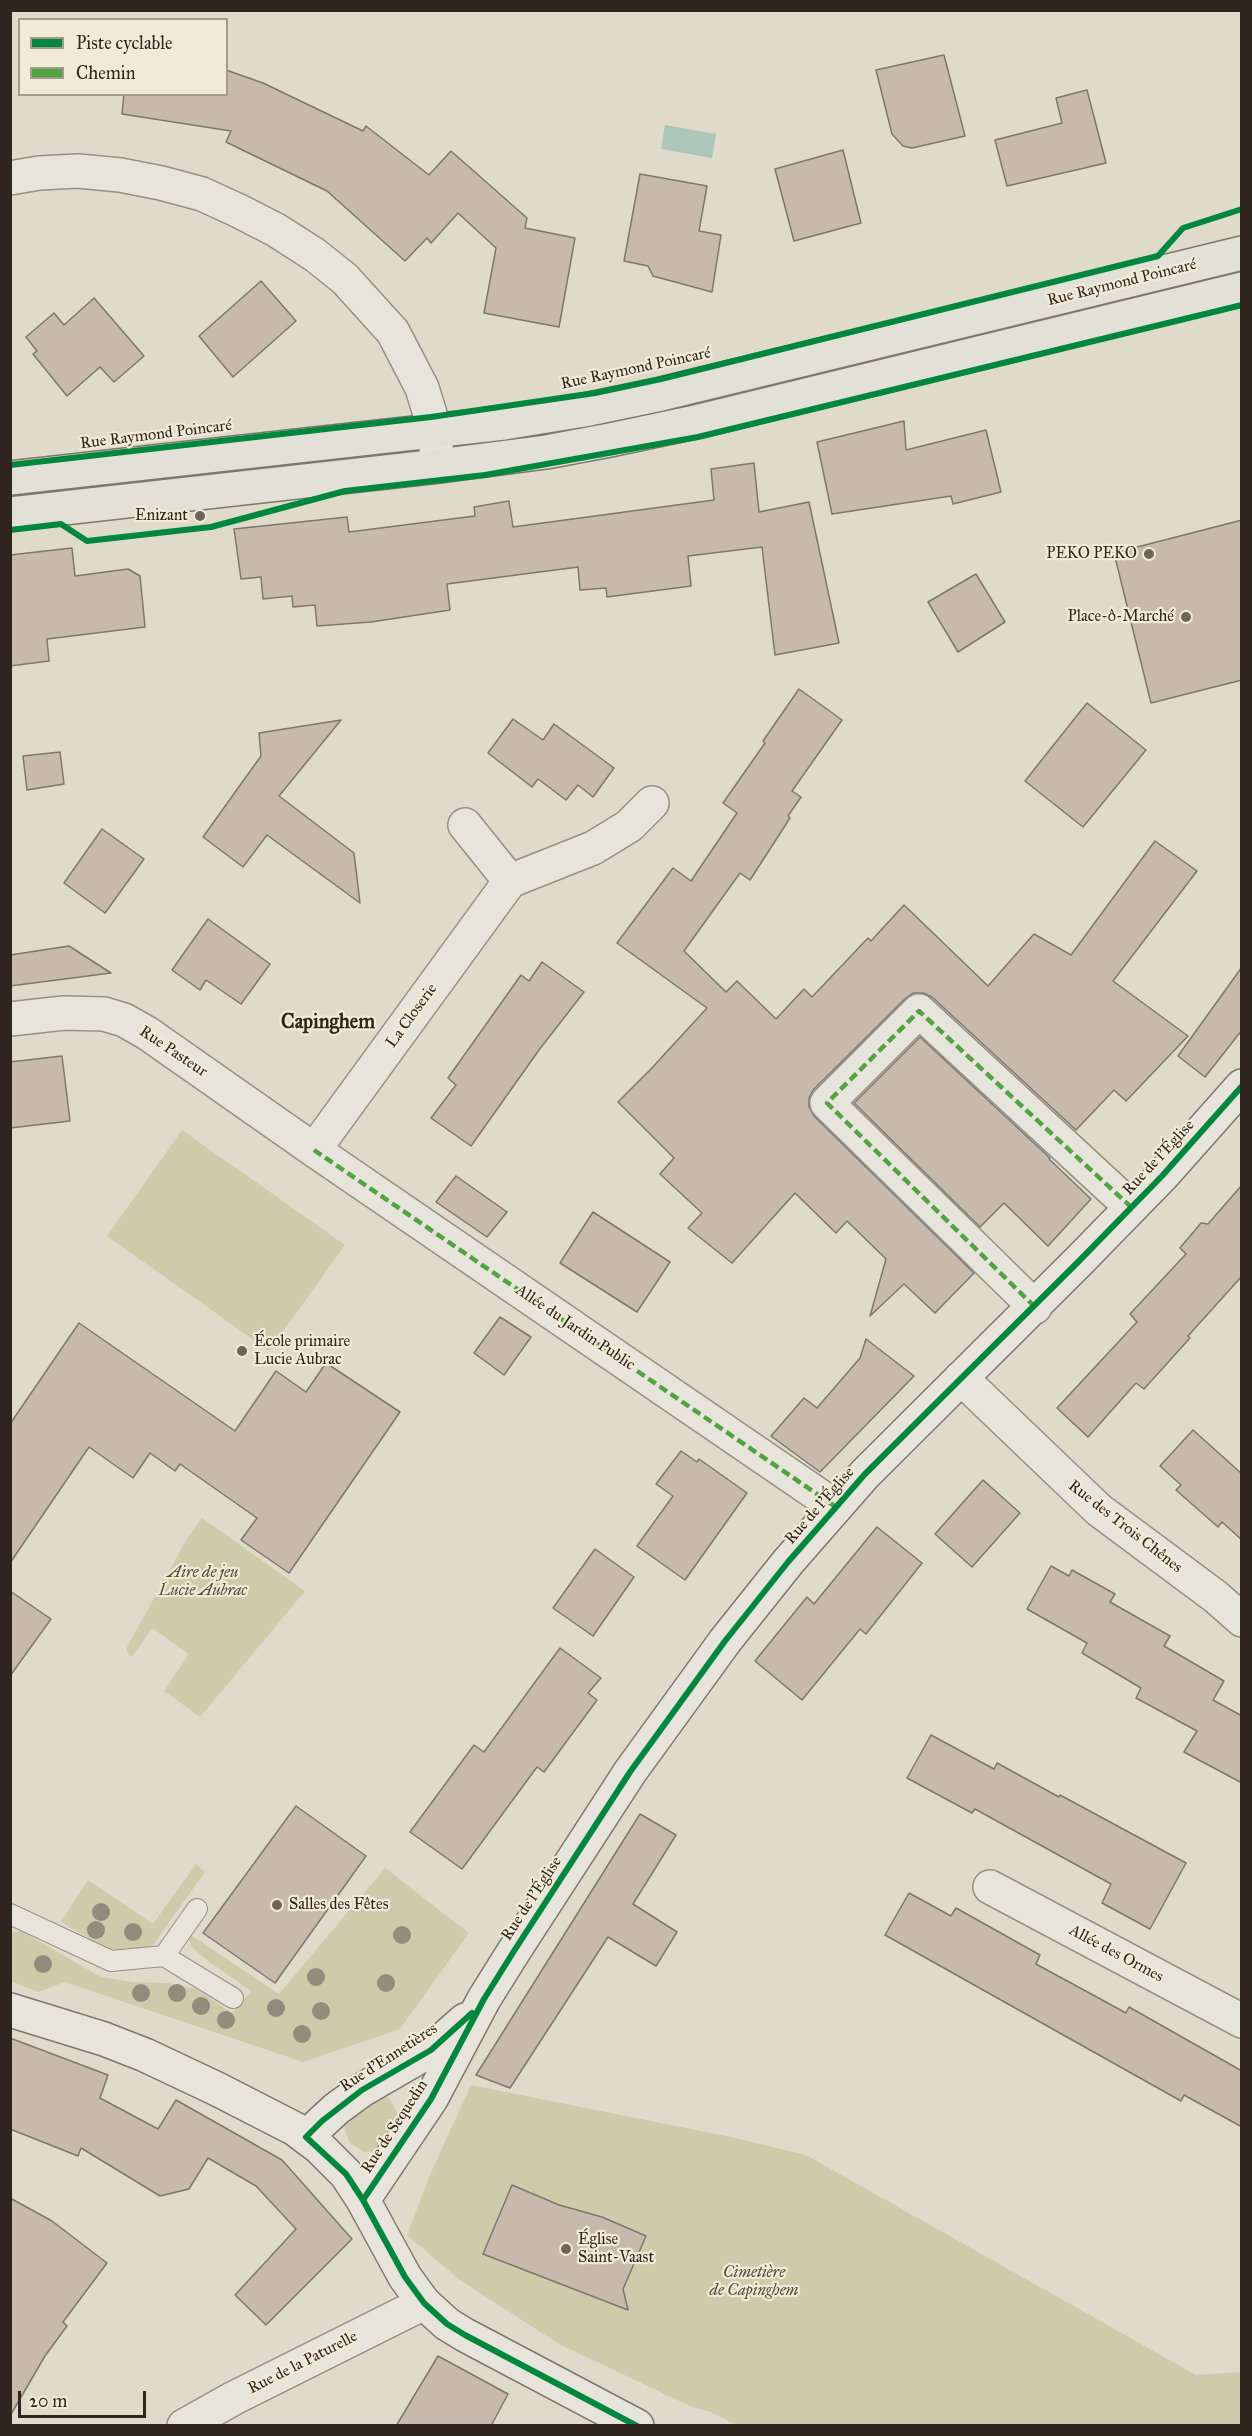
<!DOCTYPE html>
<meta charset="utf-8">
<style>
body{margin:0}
#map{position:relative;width:1252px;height:2436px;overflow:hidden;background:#e0daca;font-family:"IM FELL Great Primer",serif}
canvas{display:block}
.frame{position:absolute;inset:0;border:12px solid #30241e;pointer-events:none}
.legend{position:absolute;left:18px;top:18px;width:210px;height:78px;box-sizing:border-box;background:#f0ead7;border:2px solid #a39b8d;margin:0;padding:8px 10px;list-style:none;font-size:18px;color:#30241e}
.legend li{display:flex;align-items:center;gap:12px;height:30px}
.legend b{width:30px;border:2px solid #a39b8d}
.scale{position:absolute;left:18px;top:2391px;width:128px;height:27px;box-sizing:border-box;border:3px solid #30241e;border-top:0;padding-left:8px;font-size:18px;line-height:21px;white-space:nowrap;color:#30241e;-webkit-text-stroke:4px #f0ead7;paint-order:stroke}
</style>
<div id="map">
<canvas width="1252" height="2436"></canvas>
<div class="frame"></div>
<ul class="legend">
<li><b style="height:8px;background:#00873e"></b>Piste cyclable</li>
<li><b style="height:8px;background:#52a341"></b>Chemin</li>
</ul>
<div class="scale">20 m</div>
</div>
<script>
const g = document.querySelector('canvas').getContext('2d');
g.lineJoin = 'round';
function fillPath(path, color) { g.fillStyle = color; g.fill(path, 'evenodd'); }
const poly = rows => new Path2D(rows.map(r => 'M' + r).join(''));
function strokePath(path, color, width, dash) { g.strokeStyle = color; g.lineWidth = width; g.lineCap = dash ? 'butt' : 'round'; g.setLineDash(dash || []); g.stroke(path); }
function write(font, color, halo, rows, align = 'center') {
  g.font = font + ' "IM FELL Great Primer",serif'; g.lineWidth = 4.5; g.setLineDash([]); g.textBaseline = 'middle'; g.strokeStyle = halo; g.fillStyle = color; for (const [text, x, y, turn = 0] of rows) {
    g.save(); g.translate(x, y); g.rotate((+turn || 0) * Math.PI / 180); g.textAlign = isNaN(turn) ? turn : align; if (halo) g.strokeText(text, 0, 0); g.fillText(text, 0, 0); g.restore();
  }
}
fillPath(poly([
 [182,1130,345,1245,269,1351,107,1236],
 [202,1518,305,1591,200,1717,164,1691,189,1654,152,1628,132,1657,127,1652,127,1647,188,1537],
 [196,1864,205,1872,153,1945,138,1951,108,1949,61,1922,88,1880,153,1924],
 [385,1868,469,1933,400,2029,303,2062,65,1982,38,1992,11,1981,10,1933,21,1931,101,1977,133,1982,168,1983,196,1989,232,2013,251,1991,204,1958,192,1947,188,1938,188,1933,279,1994],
 [471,2085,731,2137,806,2155,1196,2375,1241,2372,1241,2425,736,2425,711,2412,692,2407,559,2344,460,2280,407,2235,430,2175],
 [385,2092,403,2122,382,2150,364,2152,349,2142,343,2123]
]), '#cdcba9');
fillPath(poly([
 [665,125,716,134,712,158,661,149]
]), '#adc6ba');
const building = poly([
 [944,55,965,136,912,148,903,146,892,134,876,70,944,55],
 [226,70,263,83,363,131,366,126,429,175,451,151,527,218,525,228,575,238,559,327,484,313,496,248,458,213,431,243,427,238,405,261,327,191,226,142,231,131,122,114,124,94,226,94,226,70],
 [1087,90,1106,163,1007,186,995,140,1062,123,1056,98,1087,90],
 [843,150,861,223,794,241,775,169,843,150],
 [640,174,707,186,699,231,721,235,712,292,653,276,648,266,624,261,640,174],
 [261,281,296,321,233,377,199,336,261,281],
 [94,298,144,356,114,382,100,367,67,396,33,354,37,351,26,337,54,313,64,325,94,298],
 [904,421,906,450,986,430,1001,492,953,504,951,496,832,514,817,442,904,421],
 [754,463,759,512,809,502,839,643,775,655,762,547,688,556,691,586,607,597,606,588,580,590,578,567,447,584,450,610,371,622,317,626,315,605,293,607,292,596,263,599,261,577,241,579,234,529,347,517,349,532,475,516,474,507,509,501,513,527,714,500,711,469,754,463],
 [1242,520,1242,680,1151,703,1114,553,1242,520],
 [72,548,75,576,128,569,140,576,145,627,47,639,49,661,10,666,10,555,72,548],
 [976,574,1005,622,958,652,928,602,976,574],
 [799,689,842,720,792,791,801,797,788,816,790,818,750,880,740,873,684,951,726,992,737,981,776,1019,804,989,812,997,868,938,871,941,904,905,988,986,1034,934,1071,955,1155,841,1197,871,1113,981,1188,1036,1126,1101,1114,1090,1076,1130,932,997,923,993,913,993,906,998,813,1090,809,1098,809,1107,814,1116,974,1273,935,1313,904,1284,870,1316,886,1259,847,1221,836,1233,795,1193,732,1263,688,1228,702,1213,660,1174,674,1158,618,1102,650,1070,707,1008,617,943,673,868,691,881,737,813,723,803,765,743,763,741,799,689],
 [1087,703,1146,750,1083,827,1025,781,1087,703],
 [513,719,543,740,554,724,614,768,593,797,578,785,566,800,538,779,532,787,488,753,513,719],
 [341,720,279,796,354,853,360,903,267,835,243,867,203,837,261,756,259,733,341,720],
 [60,752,64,784,27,790,23,756,60,752],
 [102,829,144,859,105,913,64,883,102,829],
 [208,919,270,964,241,1004,206,980,200,990,172,970,208,919],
 [69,946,111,973,10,986,10,955,69,946],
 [542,962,584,992,539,1050,471,1146,431,1118,456,1085,448,1078,521,975,529,981,542,962],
 [1242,967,1242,1030,1205,1077,1178,1056,1242,967],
 [920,1037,1050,1158,1049,1159,1091,1199,1048,1246,1004,1203,980,1227,854,1103,920,1037],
 [62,1056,70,1121,10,1128,10,1062,62,1056],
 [456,1176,507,1212,487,1237,436,1202,456,1176],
 [1242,1185,1242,1276,1188,1336,1190,1338,1144,1389,1136,1383,1088,1437,1057,1408,1137,1322,1130,1314,1186,1254,1180,1248,1201,1223,1208,1224,1242,1185],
 [593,1212,670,1262,637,1312,560,1263,593,1212],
 [500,1317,531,1337,504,1375,474,1353,500,1317],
 [79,1323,235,1431,276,1371,306,1392,326,1363,400,1412,289,1573,241,1540,257,1518,180,1464,175,1471,150,1453,133,1478,89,1447,10,1563,10,1424,79,1323],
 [866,1339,914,1376,820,1472,771,1436,804,1398,817,1408,860,1358,866,1339],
 [1193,1430,1242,1474,1242,1540,1222,1522,1218,1527,1176,1490,1181,1485,1160,1466,1193,1430],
 [681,1451,697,1462,699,1459,747,1493,685,1580,637,1546,673,1496,656,1484,681,1451],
 [983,1480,1020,1513,972,1567,935,1534,983,1480],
 [877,1527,922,1563,866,1634,860,1629,802,1700,755,1661,807,1597,814,1604,877,1527],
 [595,1549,634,1577,593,1636,553,1608,595,1549],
 [1051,1566,1069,1576,1072,1570,1115,1594,1110,1602,1170,1636,1164,1646,1224,1681,1213,1700,1242,1716,1242,1783,1184,1752,1197,1731,1136,1698,1141,1688,1082,1653,1087,1643,1027,1609,1051,1566],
 [10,1591,51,1619,10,1676,10,1591],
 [560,1648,601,1678,588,1693,597,1700,544,1772,537,1767,462,1869,410,1832,474,1745,484,1752,560,1648],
 [931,1735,994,1769,997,1763,1059,1797,1060,1795,1186,1863,1150,1929,1102,1903,1111,1884,975,1809,972,1813,907,1778,931,1735],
 [296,1806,366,1856,275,1983,203,1933,296,1806],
 [640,1814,676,1835,633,1904,677,1932,656,1966,608,1937,510,2088,476,2075,640,1814],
 [909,1893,951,1916,956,1908,1040,1955,1036,1964,1126,2013,1129,2007,1242,2071,1242,2127,1184,2095,1181,2101,885,1935,909,1893],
 [10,2038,108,2075,100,2098,158,2129,176,2100,282,2160,352,2239,266,2325,235,2295,296,2229,256,2186,208,2158,189,2189,160,2196,81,2148,78,2156,10,2129,10,2038],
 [512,2185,559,2205,602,2217,646,2236,623,2289,628,2310,483,2254,512,2185],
 [10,2198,52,2221,107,2263,63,2322,67,2326,45,2356,10,2416,10,2198],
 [438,2356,508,2394,491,2426,396,2426,438,2356]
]);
fillPath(building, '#c7baac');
strokePath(building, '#7c776f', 1.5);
const lane = poly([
 [10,1914,111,1961,164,1956,233,1998],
 [164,1956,197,1909]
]);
const street = poly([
 [10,178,39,173,78,171,120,175,161,183,202,194,239,211,276,230,315,255,345,279,393,332,422,388,431,417,439,466],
 [510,881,593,848,629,826,652,803],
 [10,1019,64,1013,104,1014,124,1020,147,1033,314,1150,836,1507],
 [314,1150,510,881,465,825],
 [1035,1307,827,1103,919,1011,1131,1207],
 [961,1378,1099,1510,1216,1597,1242,1620],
 [990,1887,1242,2021],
 [184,2426,234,2398,424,2303]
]);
const secondary = poly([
 [10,2010,104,2039,145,2055,217,2089,295,2129,319,2147,346,2174,363,2200,405,2277,424,2303,447,2324,465,2335,637,2426],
 [306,2137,336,2109,362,2090,431,2050,465,2020],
 [363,2200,431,2099,484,1999,514,1951,630,1772,725,1641,788,1562,865,1474,1080,1260,1162,1176,1242,1086]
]);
const primary = poly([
 [10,478,504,423,584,410,661,394,1242,253],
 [10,514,439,466,546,452,610,440,691,423,1242,289]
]);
strokePath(lane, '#959086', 22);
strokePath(street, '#959086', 36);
strokePath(secondary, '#7c776f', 36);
strokePath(primary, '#7c776f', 36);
strokePath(lane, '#e7e4dc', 20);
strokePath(street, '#e7e4dc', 33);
strokePath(secondary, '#e7e4dc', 33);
strokePath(primary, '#e3e0d7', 33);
strokePath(poly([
 [314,1150,836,1507],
 [1035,1307,827,1103,919,1011,1131,1207]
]), '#52a341', 4.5, [9, 4.5]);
strokePath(poly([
 [10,465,431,417,595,393,661,379,1158,256,1183,228,1242,209],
 [10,530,61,524,87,541,211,527,345,491,485,475,698,437,1242,305],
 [472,2013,431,2050,362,2090,322,2121,306,2137,346,2174,363,2200,405,2277,424,2303,447,2324,465,2335,637,2426],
 [363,2200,431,2099,484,1999,514,1951,630,1772,725,1641,788,1562,865,1474,1080,1260,1162,1176,1242,1086]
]), '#00873e', 6);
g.fillStyle = '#938b7b';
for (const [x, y] of [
 [101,1912],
 [96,1930],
 [133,1932],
 [402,1935],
 [43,1964],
 [316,1977],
 [386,1983],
 [141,1993],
 [177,1993],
 [201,2006],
 [276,2008],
 [321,2011],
 [226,2020],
 [302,2034]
]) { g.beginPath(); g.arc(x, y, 9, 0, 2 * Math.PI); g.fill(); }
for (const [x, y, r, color] of [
 [200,516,6,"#6e645a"],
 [1149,554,6,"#6e645a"],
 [1186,617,6,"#6e645a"],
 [242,1351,6,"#6e645a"],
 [277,1905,6,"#6e645a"],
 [566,2249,6,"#6e645a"]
]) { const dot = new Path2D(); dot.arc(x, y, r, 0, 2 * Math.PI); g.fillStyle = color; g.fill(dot); strokePath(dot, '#f0ead7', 2); }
write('16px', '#30241e', '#f0ead7', [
 ["Rue Raymond Poincaré",1122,283,-14],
 ["Rue Raymond Poincaré",636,369,-12],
 ["Rue Raymond Poincaré",156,435,-7],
 ["La Closerie",412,1016,-54],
 ["Rue Pasteur",173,1052,34],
 ["Rue de l'Église",1159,1158,-47],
 ["Allée du Jardin Public",575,1328,34],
 ["Rue de l'Église",820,1506,-49],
 ["Rue des Trois Chênes",1125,1527,38],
 ["Rue de l'Église",532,1899,-57],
 ["Allée des Ormes",1116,1954,28],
 ["Rue d'Ennetières",389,2058,-33],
 ["Rue de Sequedin",395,2127,-57],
 ["Rue de la Paturelle",303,2363,-27]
]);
write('16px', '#30241e', '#f0ead7', [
 ["Enizant",188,516],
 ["PEKO PEKO",1137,554],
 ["Place-ô-Marché",1174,617],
 ["École primaire",254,1342,"left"],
 ["Lucie Aubrac",254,1360,"left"],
 ["Salles des Fêtes",289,1905,"left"],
 ["Église",578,2240,"left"],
 ["Saint-Vaast",578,2258,"left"]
], 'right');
write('italic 16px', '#544b3a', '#f0ead7', [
 ["Aire de jeu",203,1573],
 ["Lucie Aubrac",203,1591],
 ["Cimetière",754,2273],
 ["de Capinghem",754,2291]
]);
write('bold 20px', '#30241e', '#f0ead7', [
 ["Capinghem",328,1023]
]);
</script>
